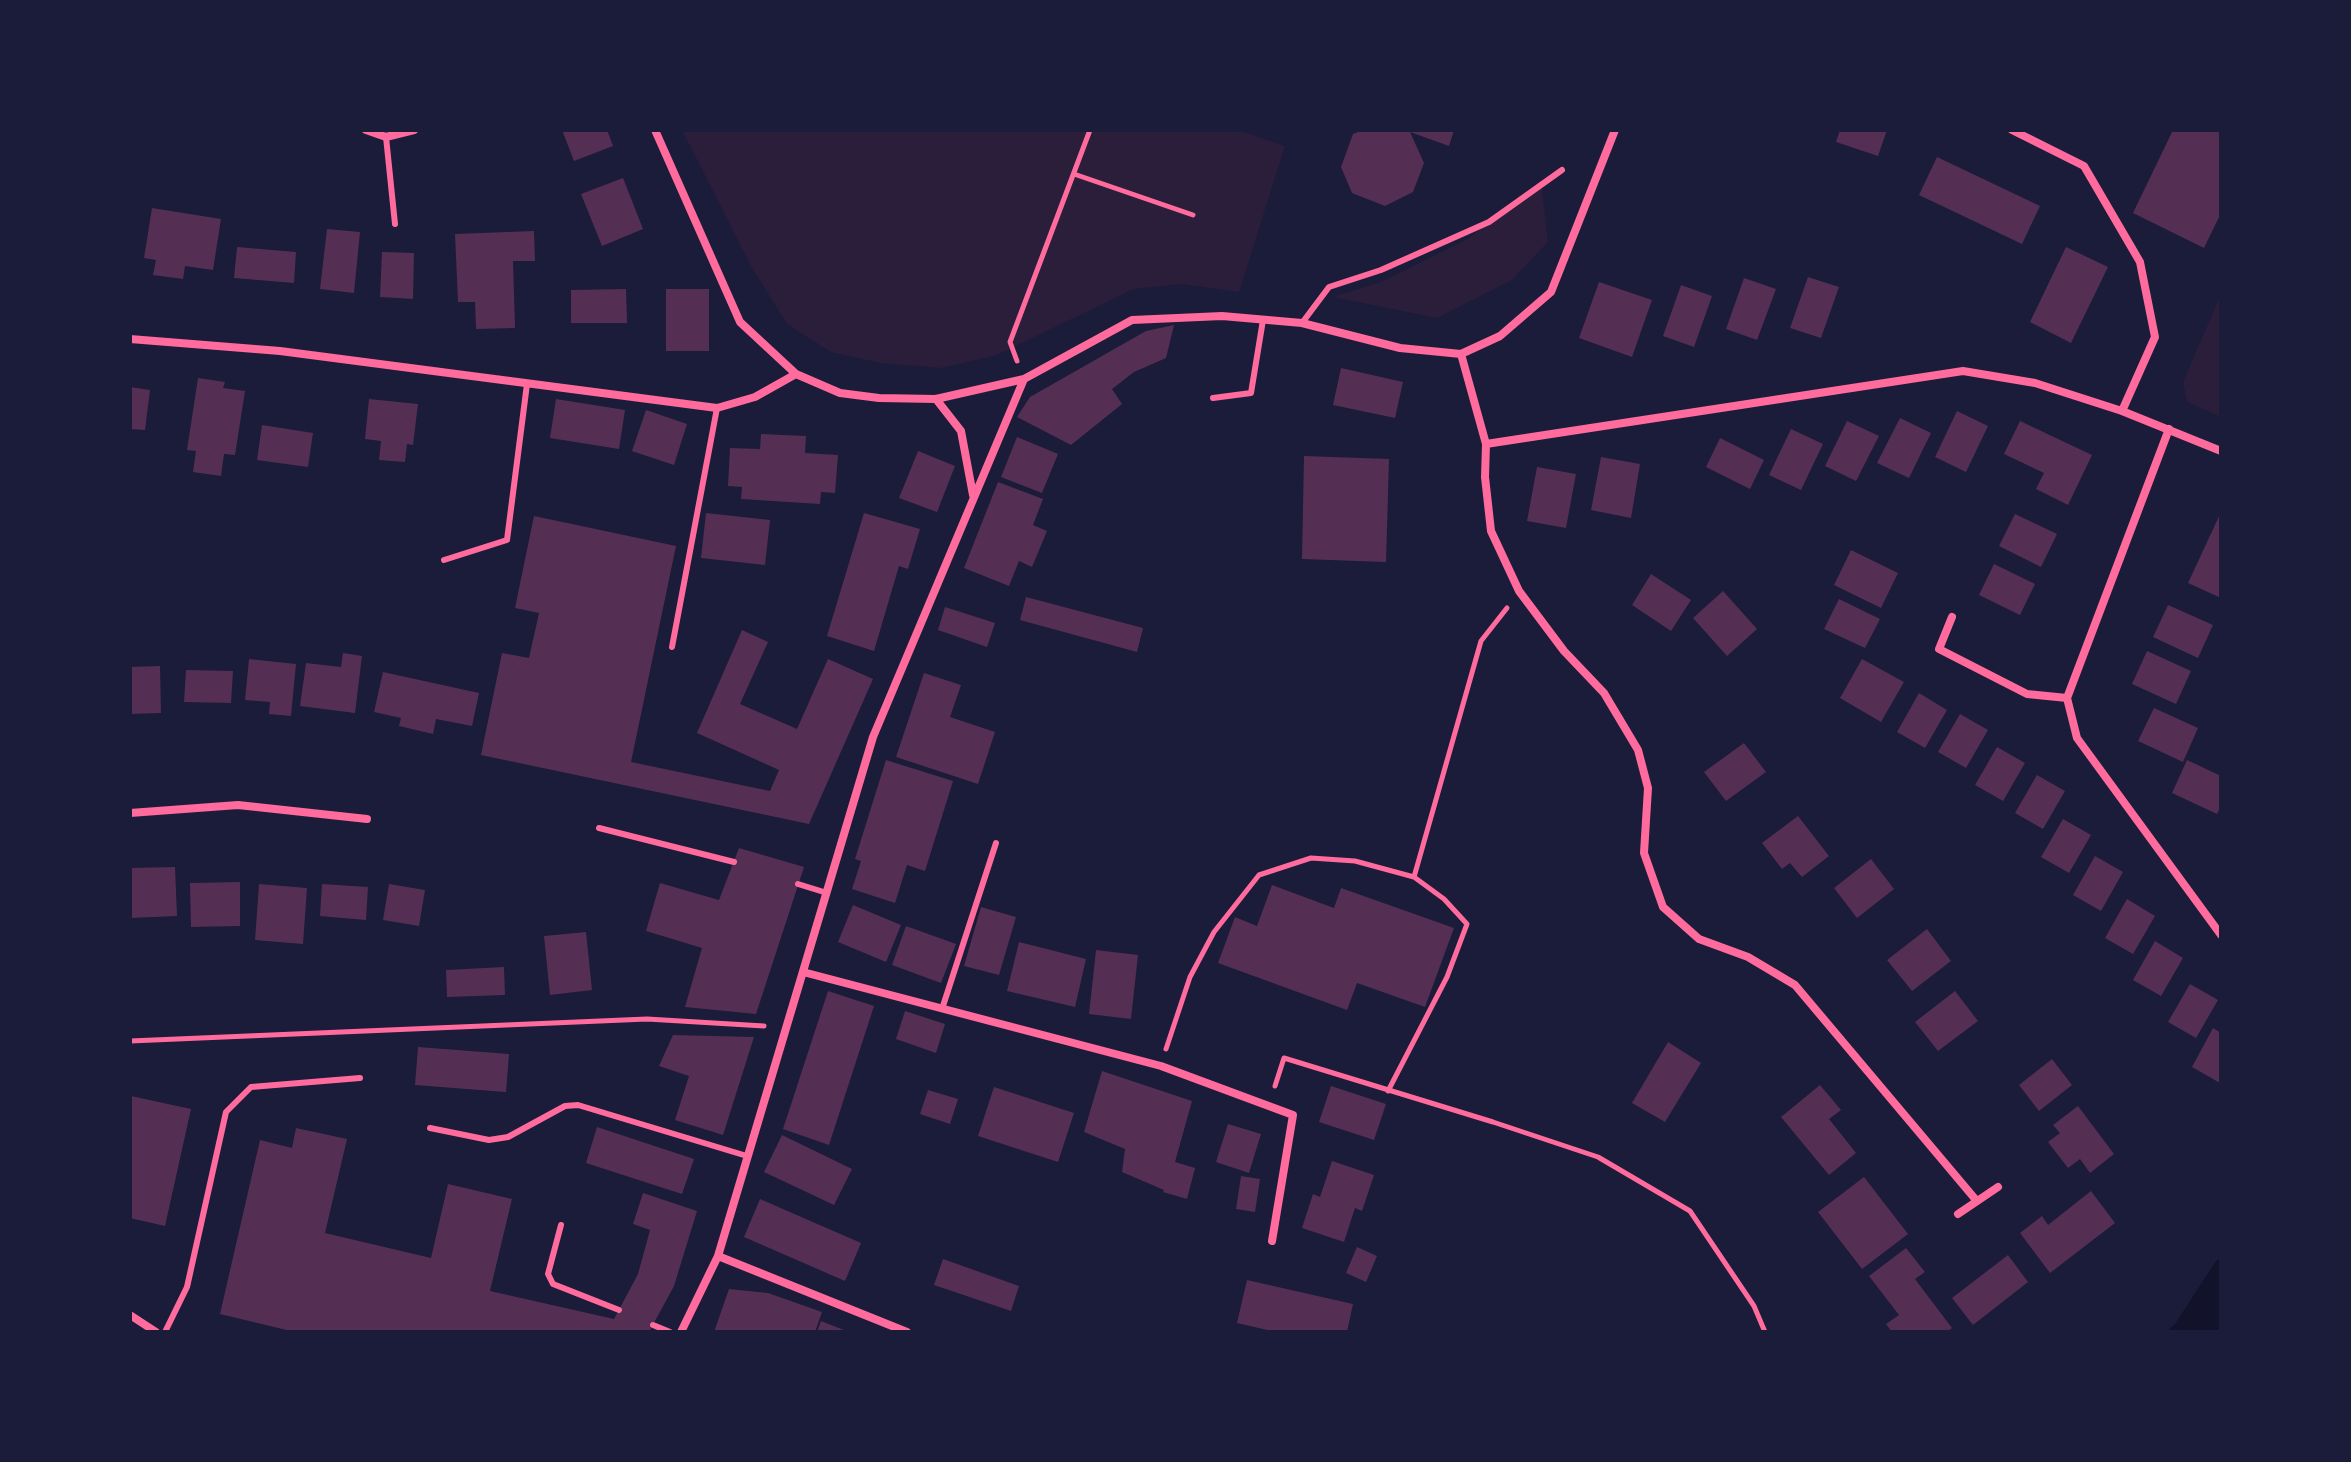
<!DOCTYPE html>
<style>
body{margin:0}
#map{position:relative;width:2351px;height:1462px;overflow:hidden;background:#1b1b3a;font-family:"Libre Baskerville",serif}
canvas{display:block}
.frame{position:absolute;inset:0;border:132px solid #1b1b3a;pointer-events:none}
</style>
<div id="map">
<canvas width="2351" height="1462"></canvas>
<div class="frame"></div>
</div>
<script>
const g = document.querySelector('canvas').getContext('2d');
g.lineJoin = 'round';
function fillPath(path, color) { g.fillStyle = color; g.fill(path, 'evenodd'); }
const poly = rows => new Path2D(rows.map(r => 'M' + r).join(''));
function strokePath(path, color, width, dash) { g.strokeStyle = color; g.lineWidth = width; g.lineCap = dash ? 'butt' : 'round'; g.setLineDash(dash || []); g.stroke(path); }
fillPath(poly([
 [682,130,1238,130,1285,146,1239,292,1182,284,1134,289,997,355,942,368,881,363,831,352,787,324,751,266],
 [1541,180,1548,242,1512,280,1437,318,1333,297,1381,282,1468,239],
 [2221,294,2221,417,2187,402,2183,382]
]), '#2a1e3b');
fillPath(poly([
 [2221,1259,2221,1332,2166,1332,2175,1324,2216,1261]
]), '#12122b');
fillPath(poly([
 [562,130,607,130,613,146,574,161],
 [1363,130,1454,130,1449,146,1410,132,1424,163,1413,192,1385,206,1352,193,1341,167,1353,134],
 [1840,130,1887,130,1878,156,1836,142],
 [2173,130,2221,130,2221,213,2204,248,2133,213],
 [1937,157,2040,206,2022,244,1919,195],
 [623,178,643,229,602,246,581,194],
 [152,208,221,219,213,270,185,266,183,279,153,275,156,260,144,258],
 [327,229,360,232,354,293,320,289],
 [534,231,535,261,513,261,515,328,476,329,475,302,458,302,455,234],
 [237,247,296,252,294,283,234,278],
 [2066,247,2108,267,2071,343,2030,322],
 [382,252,414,253,413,299,380,297],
 [1808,277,1839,287,1821,338,1790,328],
 [1744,278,1776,289,1757,340,1726,329],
 [1599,282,1652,300,1632,357,1579,338],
 [1681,285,1712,296,1694,347,1663,336],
 [626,289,627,323,571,323,571,290],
 [666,289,709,289,709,351,666,351],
 [1174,325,1166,358,1134,372,1112,389,1122,404,1071,445,1017,417,1030,397,1146,331],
 [1341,368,1403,382,1395,418,1333,405],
 [198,378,225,382,223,388,245,391,235,455,224,454,221,476,193,472,196,451,187,450],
 [130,387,150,390,145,430,130,429],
 [369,399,418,404,413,445,407,444,405,462,379,460,381,441,365,439],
 [556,399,625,410,619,449,550,438],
 [646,410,687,424,674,465,632,451],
 [1957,411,1988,426,1966,472,1935,457],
 [1900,418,1931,433,1909,478,1877,463],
 [1847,421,1879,436,1856,481,1825,466],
 [2020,421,2092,455,2068,505,2036,489,2044,473,2004,454],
 [262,425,313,433,308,467,257,460],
 [1791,429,1823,444,1801,490,1769,475],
 [761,434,806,436,805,453,838,455,835,493,821,492,820,504,741,499,742,487,728,486,730,448,760,449],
 [1017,437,1058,454,1042,493,1001,477],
 [1720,438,1764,460,1750,489,1706,467],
 [918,451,955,466,937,512,899,498],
 [1304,456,1389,459,1386,562,1302,559],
 [1601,457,1640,464,1631,518,1591,510],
 [1537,467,1576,474,1566,528,1527,521],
 [998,482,1043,499,1033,525,1047,531,1032,567,1019,561,1009,586,964,568],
 [2221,512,2221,598,2188,583],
 [706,513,770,520,765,565,701,558],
 [864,513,920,529,908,569,899,566,874,651,827,636],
 [2015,514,2057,534,2041,567,1999,546],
 [534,516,676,546,631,762,770,791,779,770,697,733,742,630,768,642,740,704,797,729,828,659,873,679,809,824,481,755,502,653,529,658,539,613,515,608],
 [1851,550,1898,573,1881,608,1834,585],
 [1994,564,2035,584,2020,615,1979,595],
 [1651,574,1691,600,1671,631,1632,605],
 [1723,591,1757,629,1727,656,1693,618],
 [1026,597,1143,628,1137,652,1020,620],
 [1839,599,1880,619,1865,648,1824,629],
 [2168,605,2213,625,2198,658,2153,637],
 [945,607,995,623,987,647,938,630],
 [2147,651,2191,671,2176,704,2132,684],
 [343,653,362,656,355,713,300,706,306,663,341,667],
 [249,659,296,664,291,716,269,714,270,702,245,700],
 [1862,659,1904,682,1881,722,1840,698],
 [160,666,161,713,130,714,130,667],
 [186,670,233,671,231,703,184,702],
 [383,672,479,693,472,726,436,719,433,734,399,726,401,718,374,712],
 [924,673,961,685,950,717,995,732,978,784,896,757],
 [1919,693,1947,710,1925,748,1897,732],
 [2154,708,2198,728,2183,762,2138,741],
 [1960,714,1988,730,1966,768,1938,752],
 [1744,743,1766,772,1726,801,1704,772],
 [1997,747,2025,763,2003,801,1975,785],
 [886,760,953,781,925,871,907,865,895,903,852,889,861,861,855,859],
 [2187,760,2221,776,2221,805,2217,814,2172,793],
 [2037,775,2065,791,2043,829,2015,813],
 [1798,816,1829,856,1802,877,1790,863,1782,869,1762,843],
 [2063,819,2091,835,2069,873,2041,857],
 [739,848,804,867,756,1014,685,1007,702,948,646,931,660,883,719,900],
 [2095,856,2123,872,2101,911,2073,895],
 [1871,859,1894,889,1857,918,1834,888],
 [175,867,177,916,130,918,130,868],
 [240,882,240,926,191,927,190,883],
 [259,884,307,888,303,944,255,940],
 [322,884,368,887,366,920,320,916],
 [389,884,425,890,419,926,383,920],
 [1272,885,1334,908,1341,888,1454,928,1425,1007,1357,983,1347,1010,1218,963,1235,917,1257,926],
 [2127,899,2155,916,2133,954,2105,938],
 [853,905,901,925,886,962,838,942],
 [981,907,1016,917,999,975,964,966],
 [906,926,956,944,941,983,892,965],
 [1927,929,1951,961,1912,991,1887,960],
 [586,932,592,990,550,995,544,936],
 [2155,941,2183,958,2161,996,2133,980],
 [1019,942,1086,959,1075,1007,1007,991],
 [1096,950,1138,955,1131,1019,1089,1014],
 [504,967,505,995,447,997,446,970],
 [2190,984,2218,1000,2196,1038,2168,1022],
 [828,991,874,1006,829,1145,783,1129],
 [1955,991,1978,1021,1938,1051,1915,1022],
 [905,1011,945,1024,936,1053,896,1039],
 [2213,1028,2221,1033,2220,1083,2192,1067],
 [673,1035,754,1037,723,1135,675,1120,689,1076,659,1066],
 [1668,1042,1701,1063,1665,1122,1632,1103],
 [418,1047,509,1054,506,1092,415,1085],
 [2052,1059,2072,1085,2039,1111,2019,1085],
 [1102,1071,1192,1101,1175,1162,1195,1168,1187,1199,1163,1192,1164,1190,1122,1172,1125,1149,1084,1132],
 [1820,1085,1841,1110,1829,1119,1856,1153,1829,1175,1781,1117],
 [1331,1086,1386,1104,1374,1140,1319,1122],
 [994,1087,1074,1113,1058,1162,978,1136],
 [928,1090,958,1099,950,1124,920,1114],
 [131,1096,191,1109,165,1226,130,1218],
 [2078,1106,2114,1154,2090,1173,2080,1159,2068,1168,2048,1142,2060,1133,2053,1125],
 [1228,1124,1261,1134,1249,1173,1216,1162],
 [597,1127,694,1159,682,1194,586,1163],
 [296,1128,347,1139,325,1233,431,1258,448,1184,512,1199,490,1291,614,1319,638,1274,650,1230,633,1224,643,1193,697,1211,674,1286,649,1332,295,1332,220,1314,260,1140,292,1148],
 [782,1135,852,1169,834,1205,764,1172],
 [1332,1161,1374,1175,1362,1211,1355,1208,1344,1242,1302,1228,1313,1194,1320,1197],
 [1241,1176,1260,1179,1255,1212,1236,1209],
 [1864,1177,1908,1234,1862,1269,1818,1212],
 [2091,1191,2115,1223,2050,1273,2020,1233,2042,1216,2048,1225],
 [760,1199,861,1243,845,1281,744,1237],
 [1357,1247,1377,1256,1366,1282,1346,1273],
 [1906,1248,1925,1272,1915,1279,1952,1328,1947,1332,1892,1332,1886,1324,1899,1315,1869,1276],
 [2008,1255,2028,1282,1973,1325,1952,1298],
 [943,1259,1019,1286,1011,1311,934,1285],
 [1247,1280,1353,1304,1347,1332,1276,1332,1237,1323],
 [729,1289,768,1293,822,1312,815,1332,714,1332],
 [821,1321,849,1332,817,1332]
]), '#542f53');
strokePath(poly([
 [1074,174,1193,215],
 [1017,361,1010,342,1090,130],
 [1414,877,1481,641,1507,608],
 [130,1041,647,1019,764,1026],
 [1166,1049,1190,977,1214,932,1259,875,1311,858,1355,861,1414,877,1444,899,1467,924,1447,977,1388,1091],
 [1275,1086,1284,1058,1493,1122,1598,1157,1690,1211,1754,1306,1765,1332]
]), '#ff6b9d', 5);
strokePath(poly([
 [386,137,395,224],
 [1302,323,1329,287,1381,270,1489,222,1562,170],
 [1213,398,1251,393,1263,320],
 [444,560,507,540,527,384],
 [672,647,717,408],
 [599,828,734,862],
 [798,884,827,893],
 [942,1009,996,843],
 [430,1128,489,1140,508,1137,565,1106,578,1105,747,1156],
 [561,1225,548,1274,553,1284,619,1310],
 [653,1325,670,1332],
 [165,1332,187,1287,226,1112,251,1087,360,1078]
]), '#ff6b9d', 6);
strokePath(poly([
 [366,130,386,137,414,130],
 [655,130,740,322,796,374,840,393,879,398,936,399,1024,379,1132,320,1222,316,1302,323,1400,348,1461,354,1500,336,1551,292,1615,130],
 [2012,130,2084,166,2140,262,2155,337,2122,411],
 [130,339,280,351,717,408,755,397,796,374],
 [1461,354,1486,444,1485,477,1491,531,1519,591,1564,651,1604,693,1638,750,1648,788,1644,853,1663,907,1699,939,1748,957,1795,985,1976,1200],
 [936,399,961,431,973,495],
 [2169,429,2067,698,2077,738,2221,935],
 [1486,444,1963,371,2035,383,2122,411,2221,451],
 [1952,617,1939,649,2027,694,2067,698],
 [130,813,238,805,367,819],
 [803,972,1161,1066,1293,1115,1272,1241],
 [1958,1214,1998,1187],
 [718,1256,907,1332],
 [130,1315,156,1332],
 [681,1332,718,1256,873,737,1024,379]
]), '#ff6b9d', 8);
</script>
